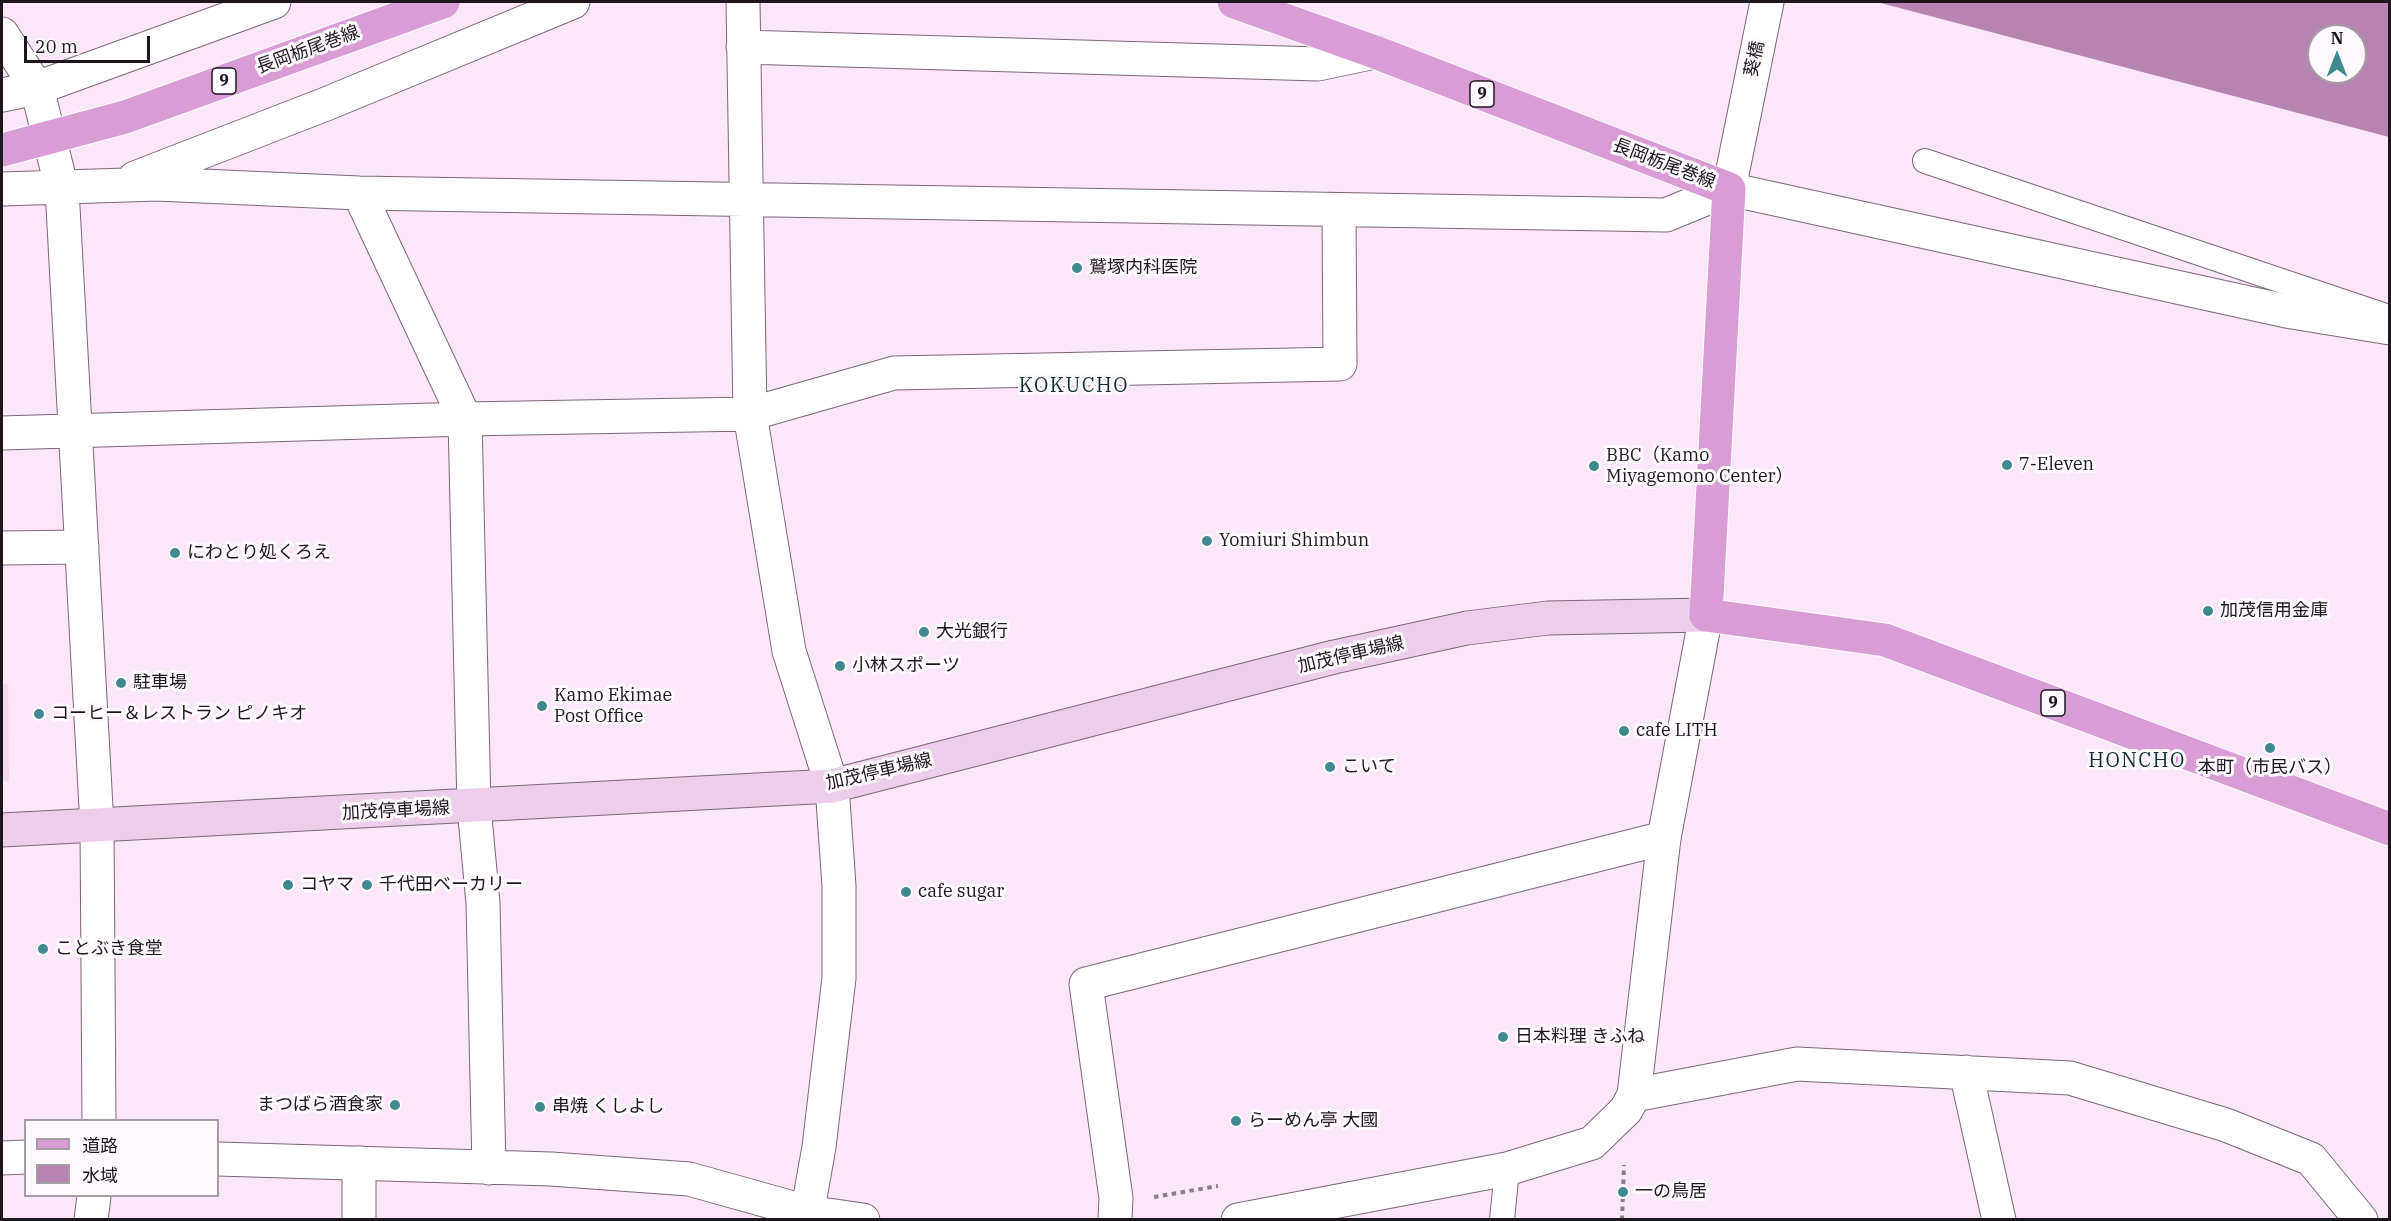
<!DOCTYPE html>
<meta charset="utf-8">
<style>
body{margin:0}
#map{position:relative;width:2391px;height:1221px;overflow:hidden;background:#fce6f9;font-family:"IBM Plex Serif","Noto Sans JP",serif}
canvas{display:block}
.frame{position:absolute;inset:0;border:3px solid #1e161d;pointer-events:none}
.legend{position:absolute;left:24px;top:1119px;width:195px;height:78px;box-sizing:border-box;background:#fef9fd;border:2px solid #a49ea3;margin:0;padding:8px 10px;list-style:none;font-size:18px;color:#1e161d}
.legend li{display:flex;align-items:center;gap:12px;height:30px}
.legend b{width:30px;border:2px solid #a49ea3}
.north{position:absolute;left:2307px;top:24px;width:60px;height:60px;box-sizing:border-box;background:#fef9fd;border:2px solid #a49ea3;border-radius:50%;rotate:0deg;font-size:16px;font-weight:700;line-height:24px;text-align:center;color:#1e161d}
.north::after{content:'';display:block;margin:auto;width:21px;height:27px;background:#418990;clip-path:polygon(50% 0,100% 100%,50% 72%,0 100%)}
.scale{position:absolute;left:24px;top:36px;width:126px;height:27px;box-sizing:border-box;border:3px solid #1e161d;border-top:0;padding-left:8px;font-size:18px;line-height:21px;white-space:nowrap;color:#1e161d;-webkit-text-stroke:4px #fef9fd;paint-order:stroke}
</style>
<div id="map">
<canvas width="2391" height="1221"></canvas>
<div class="frame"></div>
<ul class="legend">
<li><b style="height:8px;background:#da9cd5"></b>道路</li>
<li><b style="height:16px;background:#b783b0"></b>水域</li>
</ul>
<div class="north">N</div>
<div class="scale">20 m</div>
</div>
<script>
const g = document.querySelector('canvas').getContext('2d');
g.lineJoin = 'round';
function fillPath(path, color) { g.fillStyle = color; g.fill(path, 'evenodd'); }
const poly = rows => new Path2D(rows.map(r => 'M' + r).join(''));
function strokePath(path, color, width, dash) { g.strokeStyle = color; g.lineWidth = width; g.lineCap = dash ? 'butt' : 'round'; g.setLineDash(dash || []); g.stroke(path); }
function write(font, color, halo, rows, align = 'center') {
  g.font = font + ' "IBM Plex Serif","Noto Sans JP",serif'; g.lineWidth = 6; g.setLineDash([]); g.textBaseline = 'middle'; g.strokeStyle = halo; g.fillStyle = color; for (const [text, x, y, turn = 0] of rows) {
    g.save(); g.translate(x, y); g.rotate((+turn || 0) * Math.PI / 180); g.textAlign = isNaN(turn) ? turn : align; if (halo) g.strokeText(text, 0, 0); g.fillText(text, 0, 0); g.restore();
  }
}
fillPath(poly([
 [2,684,8,684,9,781,2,781]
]), '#f4d8f0');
fillPath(poly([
 [1877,2,2389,2,2389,137],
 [2319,36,2355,36,2355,72,2319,72]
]), '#b783b0');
const service = poly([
 [1925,161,2386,316],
 [1502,1220,1507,1169]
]);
const minor = poly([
 [743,2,750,414,789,651,832,786],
 [2,34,37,88,62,189,97,826,99,1120],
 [743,47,1318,64,1375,52],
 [2,95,37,88,274,2],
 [135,178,326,104,573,2],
 [2,189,157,184,359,193,1666,215,1729,189,2286,311,2390,328],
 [359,193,465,419,474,807],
 [2,433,465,419,750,414,894,373,1340,364,1339,211],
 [2,548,82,547],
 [1966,1072,1999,1220],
 [1634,1095,1797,1064,2070,1078,2226,1125,2311,1159,2361,1220],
 [359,1163,359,1220],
 [91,1220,94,1196],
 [1115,1220,1116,1198,1086,984,1664,838]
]);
const tertiary = poly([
 [1729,189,1767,2],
 [474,807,483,903,489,1168],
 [2,1158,26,1157],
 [218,1159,551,1169,689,1179,807,1212,863,1220],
 [806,1220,819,1147,839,978,839,886,832,786],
 [1238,1220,1507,1169,1592,1143,1626,1110,1634,1095,1664,838,1706,615]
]);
const secondary = poly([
 [2,830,832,786,1334,657,1467,628,1548,618,1706,615]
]);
const primary = poly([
 [1234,2,1375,52,1729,189,1706,615,1885,640,2390,829]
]);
strokePath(service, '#7b6778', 26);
strokePath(minor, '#7b6778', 35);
strokePath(tertiary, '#7b6778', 35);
strokePath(secondary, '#7b6778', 35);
strokePath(primary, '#fff', 35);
strokePath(poly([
 [1154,1197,1218,1186],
 [1622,1220,1624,1165]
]), '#8b7c89', 4, [4.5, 4.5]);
strokePath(service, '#fff', 24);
strokePath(minor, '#fff', 33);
strokePath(tertiary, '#fff', 33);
strokePath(secondary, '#edceea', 33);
strokePath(primary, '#da9cd5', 33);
const primaryBridge = poly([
 [2,150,125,117,443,2]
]);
strokePath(primaryBridge, '#fff', 35, []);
strokePath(primaryBridge, '#da9cd5', 33);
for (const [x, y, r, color] of [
 [1077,268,6,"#418990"],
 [2007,465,6,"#418990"],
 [1594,466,6,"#418990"],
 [1207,541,6,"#418990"],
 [175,553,6,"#418990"],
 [2208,611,6,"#418990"],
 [924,632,6,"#418990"],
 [840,666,6,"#418990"],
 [121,683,6,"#418990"],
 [542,706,6,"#418990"],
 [39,714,6,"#418990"],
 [1624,731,6,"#418990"],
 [2270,748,6,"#418990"],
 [1330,767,6,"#418990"],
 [288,885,6,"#418990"],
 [367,885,6,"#418990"],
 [906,892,6,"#418990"],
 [43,949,6,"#418990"],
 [1503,1037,6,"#418990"],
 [395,1105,6,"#418990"],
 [540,1107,6,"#418990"],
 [1236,1121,6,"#418990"],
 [1623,1192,6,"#418990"]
]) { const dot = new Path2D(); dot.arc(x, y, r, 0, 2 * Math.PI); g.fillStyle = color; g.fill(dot); strokePath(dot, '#fef9fd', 2); }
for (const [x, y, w] of [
 [224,81,24],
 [1482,94,24],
 [2053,703,24]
]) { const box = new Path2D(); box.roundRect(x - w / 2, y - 13, w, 26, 4.5); g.fillStyle = '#fef9fd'; g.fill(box); strokePath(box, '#1e161d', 1.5); }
write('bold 16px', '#1e161d', null, [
 ["9",224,81],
 ["9",1482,94],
 ["9",2053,703]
]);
write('18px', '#1e161d', '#fef9fd', [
 ["長岡栃尾巻線",308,50,-20],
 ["葵橋",1755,59,-78],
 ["長岡栃尾巻線",1664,164,21],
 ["加茂停車場線",1351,655,-13],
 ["加茂停車場線",879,772,-13],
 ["加茂停車場線",396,811,-3]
]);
write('18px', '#1e161d', '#fef9fd', [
 ["鷲塚内科医院",1089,268],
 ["BBC（Kamo",1606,456],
 ["Miyagemono Center）",1606,477],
 ["7-Eleven",2019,465],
 ["Yomiuri Shimbun",1219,541],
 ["にわとり処くろえ",187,553],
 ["加茂信用金庫",2220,611],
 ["大光銀行",936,632],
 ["小林スポーツ",852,666],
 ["駐車場",133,683],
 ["Kamo Ekimae",554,696],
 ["Post Office",554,717],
 ["コーヒー＆レストラン ピノキオ",51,714],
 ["cafe LITH",1636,731],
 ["こいて",1342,767],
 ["本町（市民バス）",2270,768,"center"],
 ["コヤマ",300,885],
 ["千代田ベーカリー",379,885],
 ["cafe sugar",918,892],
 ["ことぶき食堂",55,949],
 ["日本料理 きふね",1515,1037],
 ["まつばら酒食家",383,1105,"right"],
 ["串焼 くしよし",552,1107],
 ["らーめん亭 大國",1248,1121],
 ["一の鳥居",1635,1192]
], 'left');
g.letterSpacing = '1.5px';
write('20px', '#0e3134', '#fef9fd', [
 ["KOKUCHO",1074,386],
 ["HONCHO",2137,761]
]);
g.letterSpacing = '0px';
</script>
